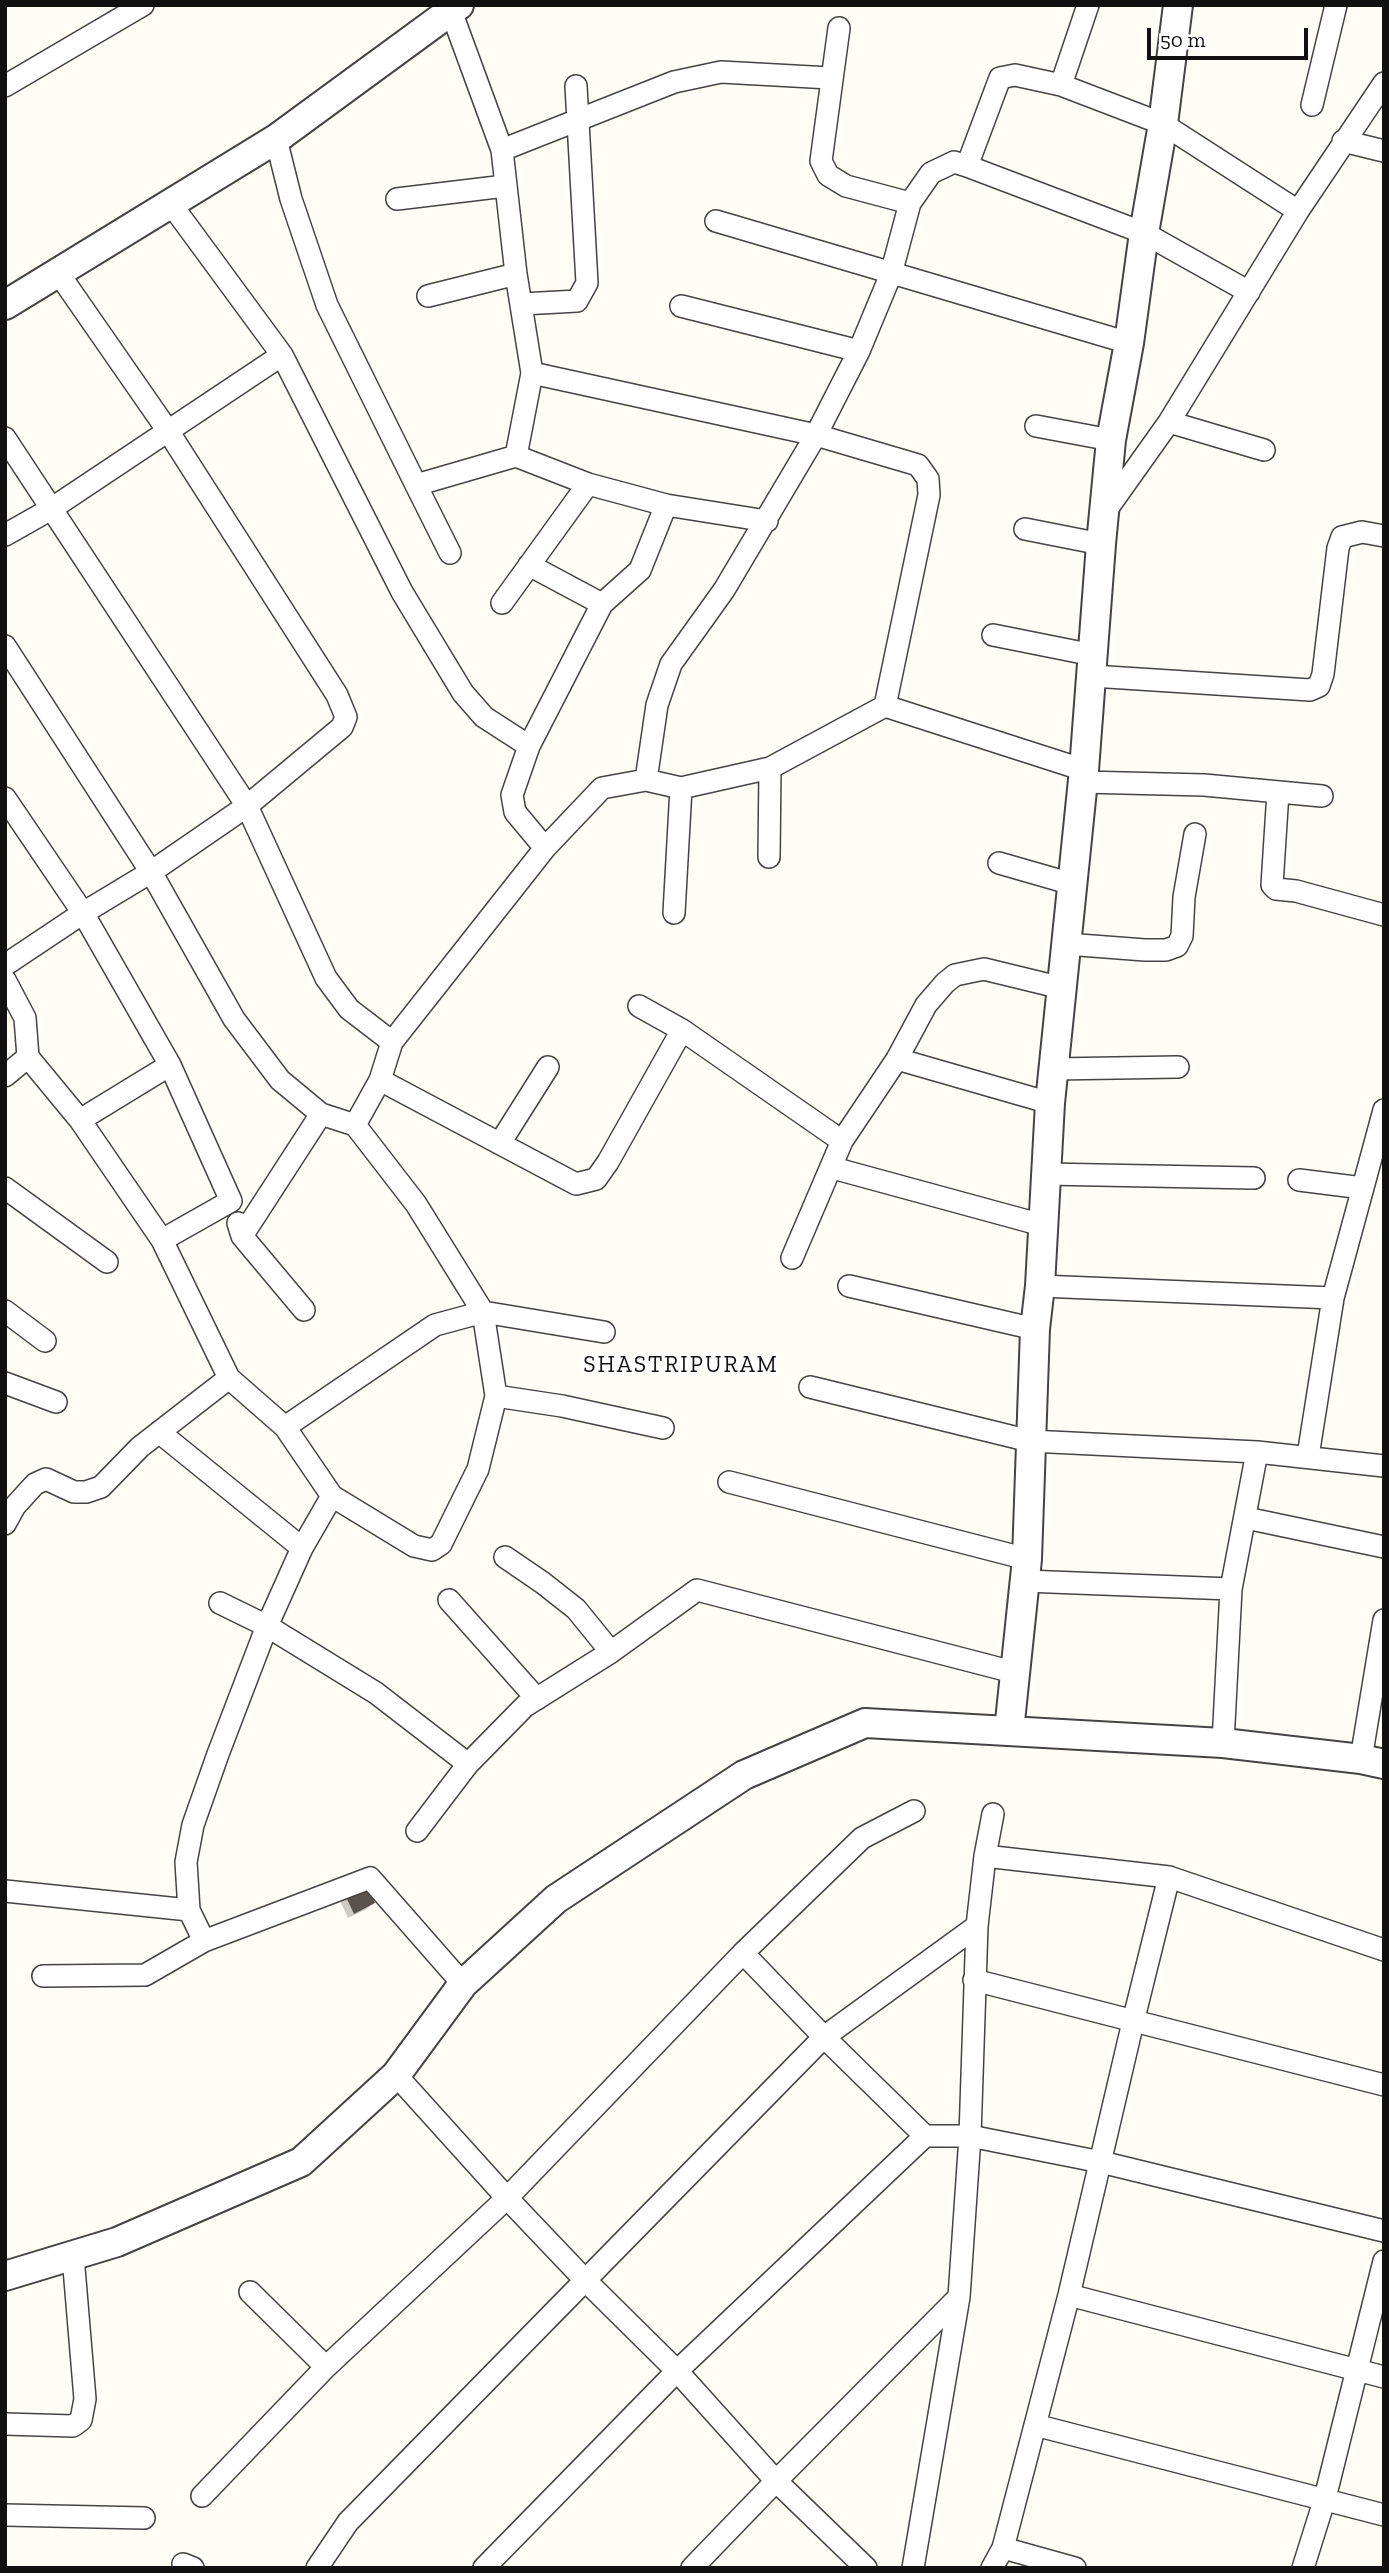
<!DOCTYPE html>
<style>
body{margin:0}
#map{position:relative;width:1389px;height:2573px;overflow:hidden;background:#fffdf5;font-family:"Zilla Slab",serif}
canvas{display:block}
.frame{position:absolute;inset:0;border:7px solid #111;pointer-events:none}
.scale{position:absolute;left:1147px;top:28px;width:161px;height:32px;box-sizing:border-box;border:4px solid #111;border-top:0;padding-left:9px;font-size:21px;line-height:24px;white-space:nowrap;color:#111;-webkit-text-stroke:5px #fff;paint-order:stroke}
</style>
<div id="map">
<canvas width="1389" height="2573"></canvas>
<div class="frame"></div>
<div class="scale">50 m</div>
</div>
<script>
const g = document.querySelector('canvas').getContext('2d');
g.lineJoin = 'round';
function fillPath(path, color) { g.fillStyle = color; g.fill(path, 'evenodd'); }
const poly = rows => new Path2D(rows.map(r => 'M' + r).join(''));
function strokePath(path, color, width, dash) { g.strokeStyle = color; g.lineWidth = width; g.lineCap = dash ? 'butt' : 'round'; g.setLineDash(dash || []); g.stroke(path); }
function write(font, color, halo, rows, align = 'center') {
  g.font = font + ' "Zilla Slab",serif'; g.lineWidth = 7; g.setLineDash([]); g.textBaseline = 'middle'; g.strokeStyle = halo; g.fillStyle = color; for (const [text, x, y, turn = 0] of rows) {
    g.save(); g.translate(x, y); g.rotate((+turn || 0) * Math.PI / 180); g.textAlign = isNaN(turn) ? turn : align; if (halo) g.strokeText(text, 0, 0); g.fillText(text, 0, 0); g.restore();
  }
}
fillPath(poly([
 [346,1897,373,1903,367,1909,348,1918,341,1903]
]), '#0003');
fillPath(poly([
 [368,1885,375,1903,354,1914,345,1895]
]), '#5a524d');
const minor = poly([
 [451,11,502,150,516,274,532,373,516,456],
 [839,28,821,161,828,175,846,186,910,203],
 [1061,85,1088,5],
 [5,86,143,5],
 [1312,105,1336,5],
 [276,139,291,199,327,305,416,485],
 [1343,141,1384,151],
 [502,150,674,82,721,72,830,78],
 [967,166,1000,78,1015,75,1061,85,1163,124,1298,211],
 [397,199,505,186],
 [171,204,282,355,402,592,463,693,484,717,529,746],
 [716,221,1129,343],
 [428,296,516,274],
 [522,304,577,301,587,283,576,86],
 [681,306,859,351],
 [532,373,816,435,918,465,928,479,929,495,885,706,1084,770],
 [1169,422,1264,450],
 [1036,426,1111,440],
 [5,438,247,806,326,978,349,1009,392,1042],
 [1105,512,1169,422,1298,211,1384,83],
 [1025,529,1101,544],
 [5,535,51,509,282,355],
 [450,553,416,485,516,456,588,484,666,505,767,521],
 [529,565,602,604],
 [502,603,588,484],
 [993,635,1093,655],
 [5,646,151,872,234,1019,280,1080,321,1114,355,1125,416,1204,483,1312,496,1396,478,1469,441,1544,432,1550,414,1546,332,1496,285,1427,229,1378,162,1240,80,1120,28,1057],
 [1092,676,1310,690,1319,686,1323,674,1338,548,1342,537,1362,532,1384,536],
 [646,780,657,705,671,664,724,590,816,435,859,351,891,274,910,203,931,173,954,162,967,166,1144,233,1249,292],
 [1083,782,1204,785,1322,796],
 [1278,792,1272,885,1276,889,1296,891,1384,915],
 [5,798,83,913,170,1065,231,1201,162,1240],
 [545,848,515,812,512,795,529,746,602,604,640,570,666,505],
 [769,857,770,768],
 [999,863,1072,884],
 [674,913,681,788],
 [1066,944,1145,950,1166,950,1177,946,1182,936,1184,897,1195,834],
 [5,965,83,913,151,872,247,806,342,727,346,717,337,695,168,431,59,274],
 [5,980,25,1018,28,1057,5,1076],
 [682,1030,842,1141],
 [897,1059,1050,1103],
 [1054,1069,1178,1067],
 [380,1080,576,1184,596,1179,608,1162,682,1030,639,1006],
 [80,1120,170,1065],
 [355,1125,380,1080,392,1042,545,848,602,788,646,780,681,788,770,768,885,706],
 [500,1143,548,1067],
 [833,1168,1042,1225],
 [1046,1174,1254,1178],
 [1299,1180,1363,1188],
 [5,1188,107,1262],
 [238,1223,242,1236,304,1310],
 [242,1236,321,1114],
 [792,1258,842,1141,897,1059,926,1005,945,983,955,975,984,969,1062,988],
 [849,1286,1035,1329],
 [1040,1286,1333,1298],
 [5,1311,45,1341],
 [5,1383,56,1402],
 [810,1387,1030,1441,1257,1452,1384,1466],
 [496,1396,562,1406,663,1428],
 [285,1427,435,1325,483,1312,604,1332],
 [159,1432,302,1548],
 [1308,1456,1333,1298,1384,1110],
 [729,1482,1027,1559],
 [1246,1518,1384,1547],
 [5,1524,15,1506,35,1484,46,1479,74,1492,86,1492,101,1487,140,1447,229,1378],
 [505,1557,543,1583,576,1609,611,1652],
 [1025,1581,1231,1589],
 [449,1600,537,1699],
 [220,1603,267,1626,376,1693,468,1764],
 [1223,1743,1231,1589,1257,1452],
 [1361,1759,1384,1620],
 [417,1831,468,1764,525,1706,611,1652,697,1590,1017,1673],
 [985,1856,1169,1877,1384,1950],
 [5,1891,189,1910,204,1941],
 [189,1910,186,1862,193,1825,218,1754,267,1626,302,1548,332,1496],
 [743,1953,824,2037,925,2136],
 [43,1976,145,1975,204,1941,370,1878,463,1984],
 [974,1980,1384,2085],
 [396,2075,507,2198,585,2280,677,2371,776,2481,866,2568],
 [250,2292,326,2367],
 [1069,2295,1384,2377],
 [5,2424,73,2426,81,2420,85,2399,73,2256],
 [1035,2425,1384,2515],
 [202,2496,326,2367,507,2198,743,1953,862,1838,914,1811],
 [5,2515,144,2518],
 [1003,2548,1075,2568],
 [183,2564,193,2568],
 [317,2568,348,2522,824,2037,977,1926],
 [484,2568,677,2371,925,2136,970,2136,1101,2162,1384,2231],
 [692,2568,776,2481,959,2297],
 [913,2568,959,2297,970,2136,977,1926,985,1856,993,1814],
 [992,2568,1003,2548,1069,2295,1133,2022,1169,1877],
 [1303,2568,1325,2498,1384,2261]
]);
const tertiary = poly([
 [5,305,276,139,459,5],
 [1009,1731,1027,1559,1035,1329,1040,1286,1050,1103,1084,770,1101,544,1111,440,1129,343,1144,233,1163,124,1178,5],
 [5,2276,117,2242,301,2162,396,2075,463,1984,556,1899,744,1775,865,1723,1223,1743,1361,1759,1384,1764]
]);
strokePath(minor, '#444', 24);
strokePath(tertiary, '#444', 32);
strokePath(minor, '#fff', 21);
strokePath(tertiary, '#fff', 28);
g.letterSpacing = '2px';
write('23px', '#111', '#fff', [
 ["SHASTRIPURAM",681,1365]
]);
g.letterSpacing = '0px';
</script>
